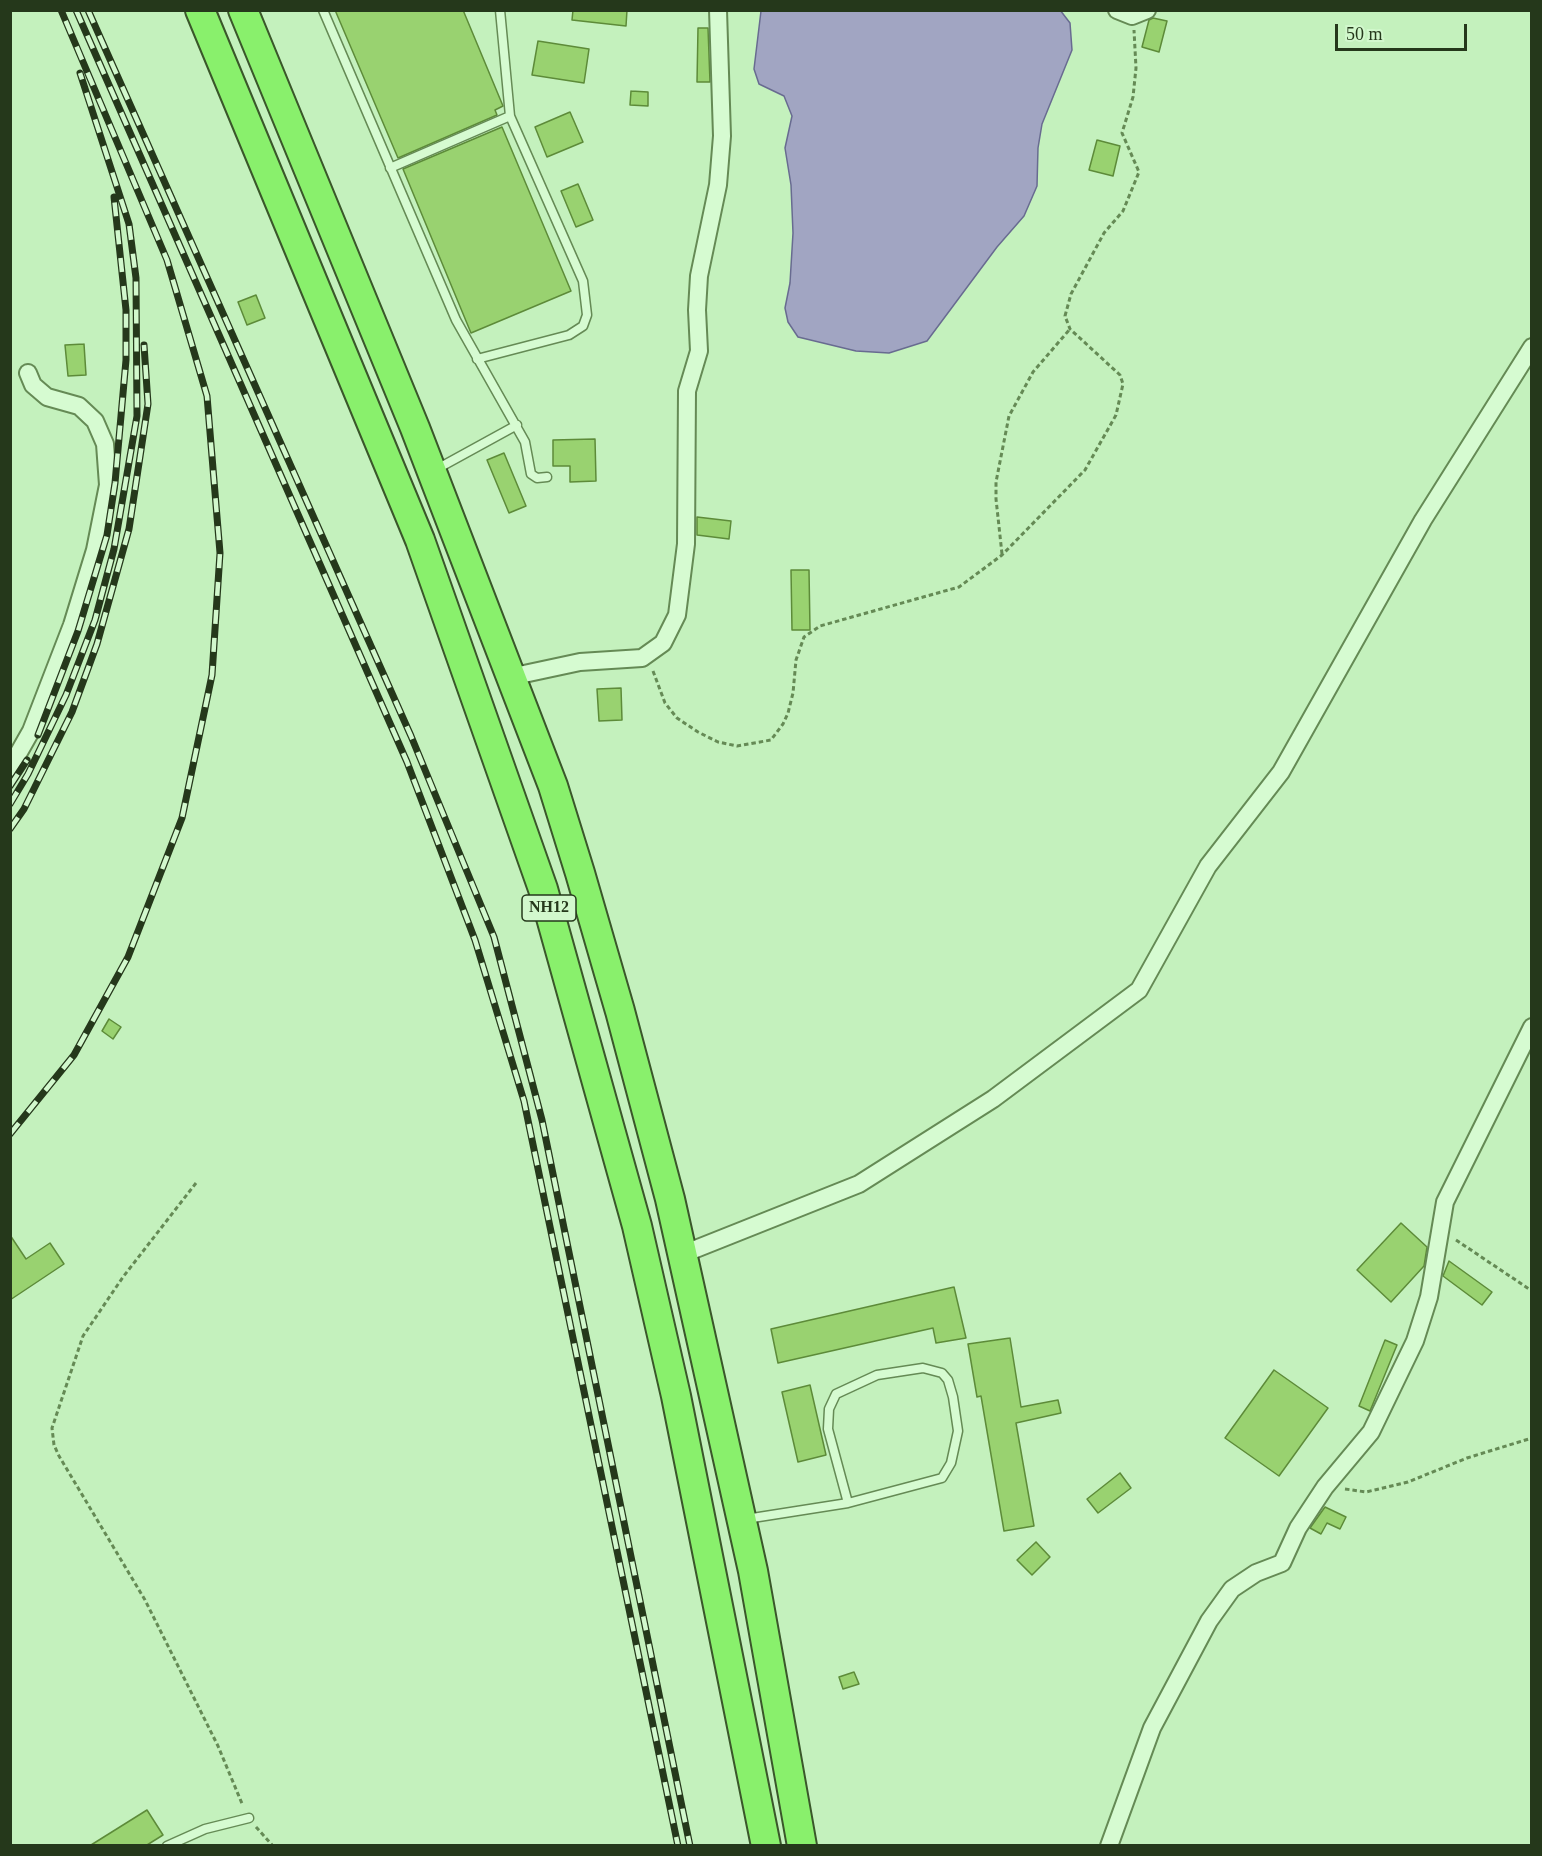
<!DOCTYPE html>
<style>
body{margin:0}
#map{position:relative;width:1542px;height:1856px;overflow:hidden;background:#c4f1bd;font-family:Georgia,serif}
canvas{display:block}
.frame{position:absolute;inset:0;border:12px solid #25381b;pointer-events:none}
.scale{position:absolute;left:1335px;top:24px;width:132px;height:27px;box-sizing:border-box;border:3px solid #25381b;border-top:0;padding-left:8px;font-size:18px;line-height:21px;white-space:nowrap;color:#25381b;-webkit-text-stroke:4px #d2f8cd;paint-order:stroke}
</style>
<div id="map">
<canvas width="1542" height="1856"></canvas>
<div class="frame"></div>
<div class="scale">50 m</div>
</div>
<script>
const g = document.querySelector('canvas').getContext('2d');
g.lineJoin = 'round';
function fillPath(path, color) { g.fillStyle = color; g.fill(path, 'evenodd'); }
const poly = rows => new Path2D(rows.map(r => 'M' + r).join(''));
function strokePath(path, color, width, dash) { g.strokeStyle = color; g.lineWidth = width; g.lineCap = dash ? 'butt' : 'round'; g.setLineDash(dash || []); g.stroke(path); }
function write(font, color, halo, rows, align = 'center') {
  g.font = font + ' Georgia,serif'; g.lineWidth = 6; g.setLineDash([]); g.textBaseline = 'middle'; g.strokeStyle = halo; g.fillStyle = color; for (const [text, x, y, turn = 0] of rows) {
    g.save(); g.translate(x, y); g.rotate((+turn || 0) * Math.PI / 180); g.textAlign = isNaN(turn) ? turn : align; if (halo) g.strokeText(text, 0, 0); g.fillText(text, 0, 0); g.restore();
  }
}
const water = poly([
 [1060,10,1070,23,1072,50,1042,124,1038,148,1037,186,1024,216,997,247,927,341,889,353,856,351,798,337,788,322,785,308,790,283,793,233,791,185,785,148,792,116,784,96,759,84,754,69,761,11,1060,10]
]);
fillPath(water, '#a1a5c2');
strokePath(water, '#686b90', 1.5);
const building = poly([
 [335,10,463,10,503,106,495,110,497,115,398,158,335,10],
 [573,10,627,10,626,26,572,20,573,10],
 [1153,18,1167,21,1159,52,1142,47,1149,20,1153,18],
 [698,28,708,28,710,82,697,82,698,28],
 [538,41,589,49,584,83,532,75,538,41],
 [631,91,648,92,648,106,630,105,631,91],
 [570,112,583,142,547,157,535,127,570,112],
 [502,127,571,291,471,333,403,169,502,127],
 [1097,140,1120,146,1113,176,1089,170,1097,140],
 [578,184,593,220,576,227,561,191,578,184],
 [256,295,265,318,247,325,238,302,256,295],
 [84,344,86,375,68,376,65,345,84,344],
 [595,439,596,481,570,482,570,466,553,466,553,440,595,439],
 [504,453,526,506,509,513,487,460,504,453],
 [697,517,731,521,729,539,697,535,697,517],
 [791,570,809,570,810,630,792,630,791,570],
 [621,688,622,720,599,721,597,689,621,688],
 [109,1019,121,1027,113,1039,102,1031,109,1019],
 [1401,1223,1427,1247,1424,1266,1391,1302,1357,1270,1401,1223],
 [10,1235,26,1259,50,1243,64,1264,10,1300,10,1235],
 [1449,1261,1492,1292,1482,1305,1443,1276,1449,1261],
 [954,1287,966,1338,936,1343,933,1328,778,1363,771,1329,954,1287],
 [1010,1338,1021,1407,1058,1400,1061,1413,1016,1423,1034,1526,1004,1531,981,1396,977,1397,968,1344,1010,1338],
 [1385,1340,1397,1345,1370,1411,1359,1406,1385,1340],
 [1274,1370,1328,1408,1279,1476,1225,1438,1274,1370],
 [810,1385,826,1455,798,1462,782,1392,810,1385],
 [1120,1473,1131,1488,1098,1513,1087,1499,1120,1473],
 [1325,1507,1346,1517,1340,1529,1327,1523,1321,1534,1310,1528,1325,1507],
 [1036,1542,1050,1557,1032,1575,1017,1560,1036,1542],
 [854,1672,859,1684,843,1689,839,1677,854,1672],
 [147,1810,163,1835,147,1845,91,1845,147,1810]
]);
fillPath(building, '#99d270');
strokePath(building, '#5d8b39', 1.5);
const service = poly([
 [323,10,456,320,525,442,531,474,537,478,547,477],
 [390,168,510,116],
 [477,359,569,335,583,326,587,315,583,281,510,116,500,10],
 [435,470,517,425],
 [746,1519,848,1503,942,1478,951,1463,958,1431,953,1397,948,1380,942,1373,923,1368,877,1375,836,1394,829,1409,828,1429,848,1503],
 [167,1846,205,1829,249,1818]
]);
const minor = poly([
 [1117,10,1132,16,1147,10],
 [510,677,580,662,642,658,663,643,677,615,686,544,687,391,699,351,697,310,699,276,718,185,722,136,718,10],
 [10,768,31,731,72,625,95,550,108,485,105,444,95,421,79,406,47,397,33,385,28,373],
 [683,1254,859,1184,993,1099,1139,990,1208,866,1281,772,1423,520,1532,347],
 [1109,1846,1152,1728,1209,1621,1232,1589,1256,1573,1282,1563,1298,1528,1325,1487,1371,1432,1415,1341,1429,1297,1445,1202,1532,1027]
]);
const trunk = poly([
 [200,10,420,540,543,889,637,1226,676,1396,766,1846],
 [243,10,415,428,553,786,580,873,620,1011,670,1199,753,1571,802,1846]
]);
strokePath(service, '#658a55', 11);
strokePath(minor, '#658a55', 20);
strokePath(trunk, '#3a572a', 32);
strokePath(poly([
 [1002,554,996,499,996,482,1009,416,1033,372,1070,329],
 [653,671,665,703,677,718,698,732,718,742,737,746,771,740,783,724,788,713,793,693,796,660,804,637,820,626,959,587,1002,555,1085,470,1116,415,1123,384,1120,375,1070,329,1065,316,1071,294,1104,233,1123,211,1139,172,1122,133,1133,97,1136,68,1134,30],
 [196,1183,123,1277,83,1336,52,1428,54,1445,59,1456,145,1600,218,1746,243,1806],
 [1456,1240,1532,1291],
 [1345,1489,1366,1492,1408,1482,1467,1458,1532,1438],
 [256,1827,273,1846]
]), '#658a55', 3, [4.5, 3]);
strokePath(service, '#d6fbd1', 8);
strokePath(minor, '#d6fbd1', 16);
strokePath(trunk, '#89f06c', 28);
const rail = poly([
 [76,10,407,762,475,940,524,1101,678,1846],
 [88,10,411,736,494,937,542,1120,690,1846],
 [38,735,78,631,107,535,115,483,126,360,126,310,114,197],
 [10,786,27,760],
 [10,804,28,774,66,695,95,620,114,549,137,416,136,278,129,224,80,73],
 [10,829,24,809,72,712,97,644,129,529,148,404,144,345],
 [10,1134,74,1055,128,957,182,818,212,675,220,553,207,396,167,260,61,10]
]);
strokePath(rail, '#25381b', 7);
strokePath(rail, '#d2f8cd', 4.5, [14]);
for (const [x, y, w] of [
 [549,908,54]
]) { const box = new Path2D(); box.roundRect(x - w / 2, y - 13, w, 26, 4.5); g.fillStyle = '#d2f8cd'; g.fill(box); strokePath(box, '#25381b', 1.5); }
write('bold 16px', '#25381b', null, [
 ["NH12",549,908]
]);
</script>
